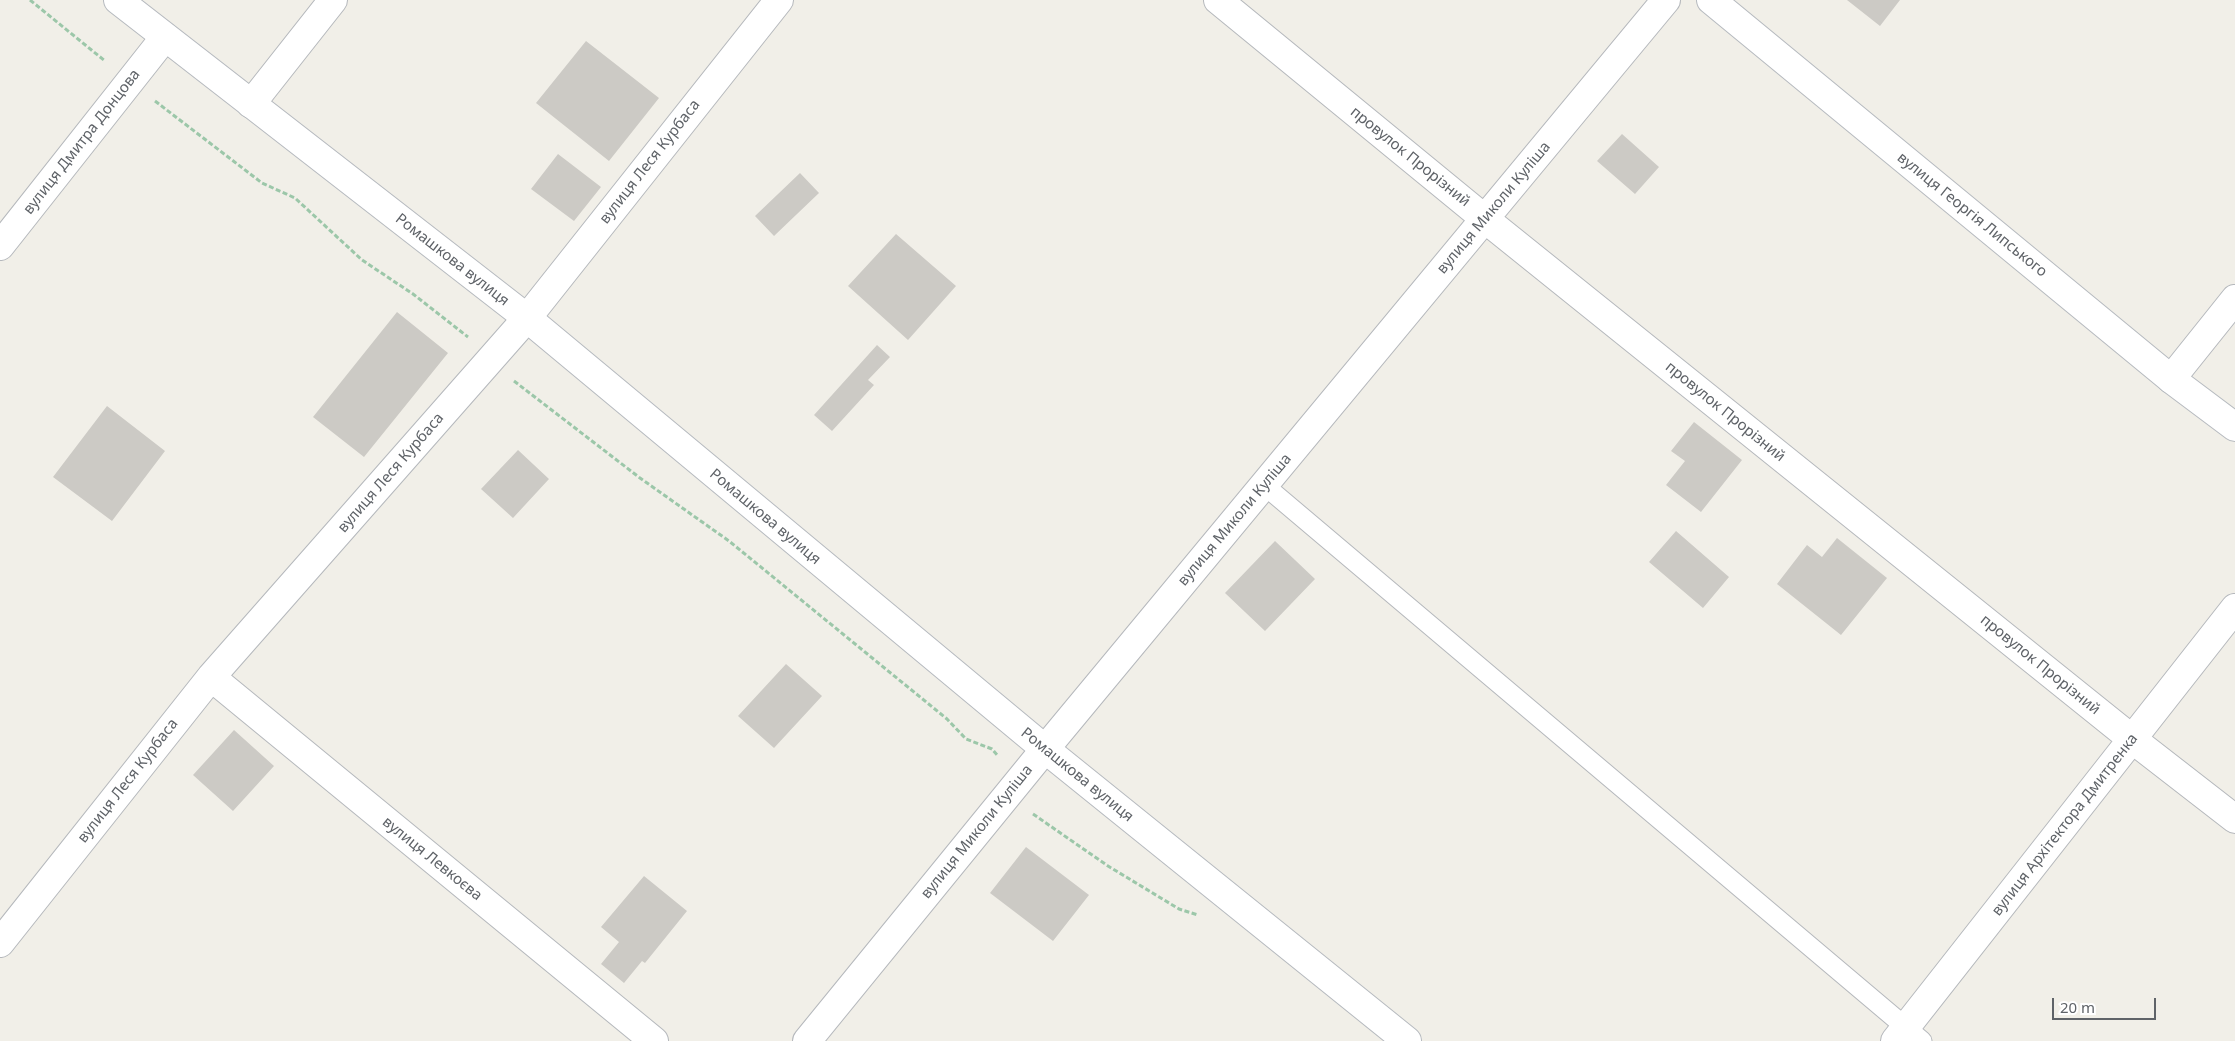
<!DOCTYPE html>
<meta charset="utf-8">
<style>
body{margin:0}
#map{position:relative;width:2235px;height:1041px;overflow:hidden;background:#f1efe8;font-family:"Noto Sans",sans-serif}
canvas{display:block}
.scale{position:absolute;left:2052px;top:998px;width:104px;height:22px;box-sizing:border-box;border:2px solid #5f6368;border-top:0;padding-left:6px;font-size:15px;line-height:18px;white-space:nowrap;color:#5f6368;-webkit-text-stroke:4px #fff;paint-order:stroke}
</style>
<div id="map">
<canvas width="2235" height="1041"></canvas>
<div class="scale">20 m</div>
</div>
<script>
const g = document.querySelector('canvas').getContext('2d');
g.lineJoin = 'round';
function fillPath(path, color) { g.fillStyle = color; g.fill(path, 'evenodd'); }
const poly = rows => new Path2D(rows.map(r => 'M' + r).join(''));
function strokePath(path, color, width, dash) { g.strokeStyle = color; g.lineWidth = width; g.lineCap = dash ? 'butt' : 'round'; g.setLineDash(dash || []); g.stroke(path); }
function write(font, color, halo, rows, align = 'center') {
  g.font = font + ' "Noto Sans",sans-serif'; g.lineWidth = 4.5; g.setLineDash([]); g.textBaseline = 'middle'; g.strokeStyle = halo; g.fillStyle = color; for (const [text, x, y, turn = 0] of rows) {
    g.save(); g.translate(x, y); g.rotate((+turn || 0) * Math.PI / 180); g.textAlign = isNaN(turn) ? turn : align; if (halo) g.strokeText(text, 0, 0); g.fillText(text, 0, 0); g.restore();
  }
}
fillPath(poly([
 [1847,0,1900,0,1880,26],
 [586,41,659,98,609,161,536,103],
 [1622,134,1659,167,1635,194,1597,161],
 [558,154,601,187,574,221,531,189],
 [800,173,819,193,774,236,755,216],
 [896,234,956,286,908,340,848,286],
 [397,312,448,353,364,457,313,417],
 [877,345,890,357,868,380,874,385,832,431,814,415],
 [107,406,165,451,112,521,53,477],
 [1694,422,1742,460,1701,512,1666,485,1685,461,1671,451],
 [518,450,549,479,513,518,481,489],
 [1676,531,1729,577,1703,608,1649,562],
 [1837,538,1887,578,1841,635,1777,584,1807,545,1822,557],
 [1275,541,1315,579,1265,631,1225,593],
 [786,664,822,696,774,748,738,716],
 [234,730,274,766,233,811,193,775],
 [1026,847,1089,895,1053,941,990,893],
 [644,876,687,911,645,963,642,961,624,983,601,964,619,942,601,927]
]), '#cccac5');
const lane = poly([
 [1264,485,1922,1041]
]);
const street = poly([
 [1218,0,1485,219,2132,739,2235,819],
 [251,104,333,0],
 [0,246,165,37],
 [2171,379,2235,299],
 [211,677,654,1041],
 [0,943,211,677,527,318,779,0],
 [807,1041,1045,749,1666,0],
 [1895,1041,2235,608]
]);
const secondary = poly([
 [118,0,527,318,1045,749,1407,1041],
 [1711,0,2171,379,2235,427]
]);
strokePath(lane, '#b5b8bc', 21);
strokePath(street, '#b5b8bc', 30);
strokePath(secondary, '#b6babf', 30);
strokePath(poly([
 [30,0,105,61],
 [155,101,262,183,295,198,362,260,413,294,468,337],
 [514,381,640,478,729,541,947,719,966,739,992,749,998,756],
 [1033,814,1108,866,1179,909,1198,915]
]), '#9cc7a9', 3, [5, 2.5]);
strokePath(lane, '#fff', 19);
strokePath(street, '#fff', 28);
strokePath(secondary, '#fff', 28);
write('15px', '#5f6368', '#fff', [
 ["вулиця Дмитра Донцова",82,142,-52],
 ["провулок Прорізний",1410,157,39],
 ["вулиця Леся Курбаса",650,162,-52],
 ["вулиця Миколи Куліша",1494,208,-50],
 ["вулиця Георгія Липського",1972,215,39],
 ["Ромашкова вулиця",452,260,38],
 ["провулок Прорізний",1725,412,39],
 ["вулиця Леся Курбаса",391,473,-49],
 ["Ромашкова вулиця",765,517,40],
 ["вулиця Миколи Куліша",1235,520,-50],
 ["провулок Прорізний",2040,665,39],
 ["Ромашкова вулиця",1077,775,39],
 ["вулиця Леся Курбаса",128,781,-52],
 ["вулиця Архітектора Дмитренка",2065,825,-52],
 ["вулиця Миколи Куліша",977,832,-51],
 ["вулиця Левкоєва",432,859,39]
]);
</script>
